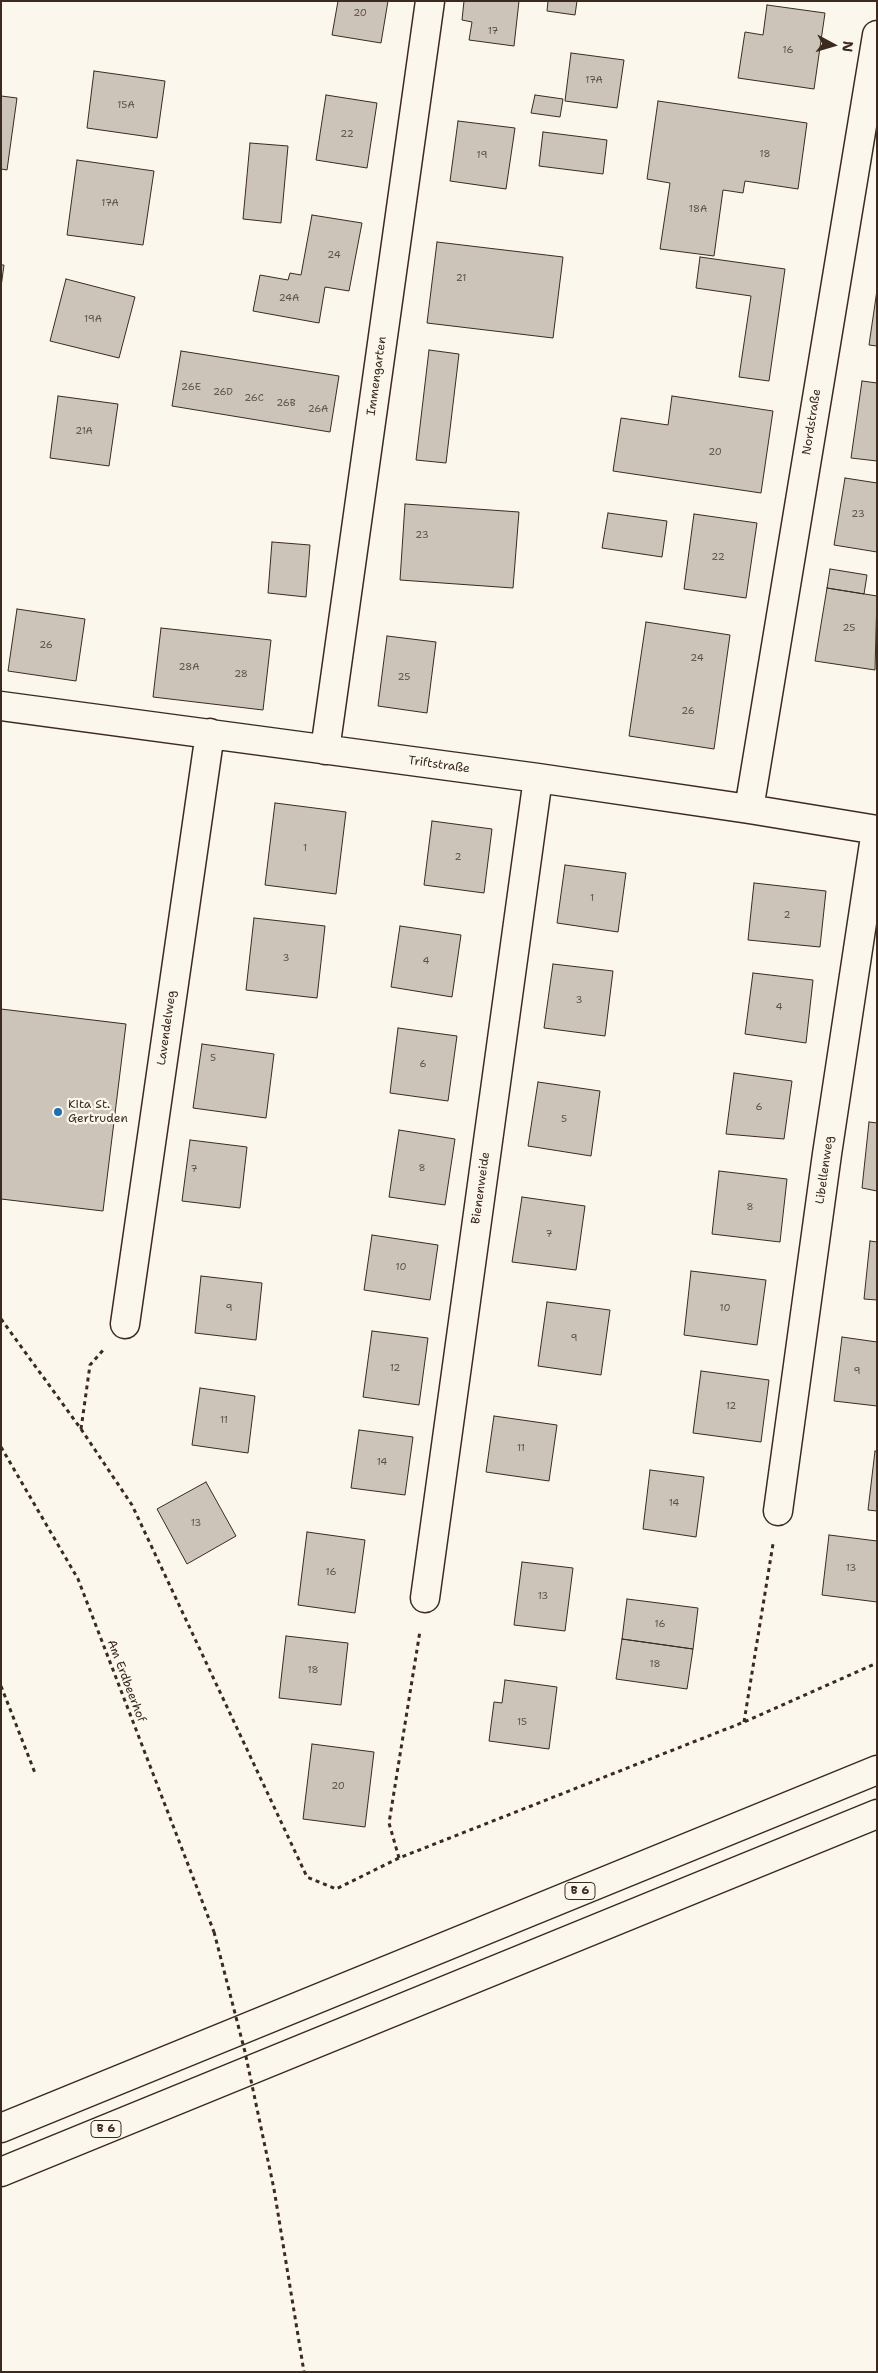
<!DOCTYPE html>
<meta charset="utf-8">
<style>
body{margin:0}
#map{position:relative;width:878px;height:2373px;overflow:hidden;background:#fbf7ec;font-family:"Shantell Sans",sans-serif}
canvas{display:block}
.frame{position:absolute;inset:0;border:2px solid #3b2a1e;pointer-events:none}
.north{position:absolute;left:808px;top:20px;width:50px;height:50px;-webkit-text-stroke:4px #fbf7ec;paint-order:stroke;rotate:96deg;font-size:14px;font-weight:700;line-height:20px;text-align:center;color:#3b2a1e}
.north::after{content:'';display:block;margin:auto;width:18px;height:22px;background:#3b2a1e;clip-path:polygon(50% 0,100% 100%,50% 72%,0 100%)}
</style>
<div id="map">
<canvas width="878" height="2373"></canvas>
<div class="frame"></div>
<div class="north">N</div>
</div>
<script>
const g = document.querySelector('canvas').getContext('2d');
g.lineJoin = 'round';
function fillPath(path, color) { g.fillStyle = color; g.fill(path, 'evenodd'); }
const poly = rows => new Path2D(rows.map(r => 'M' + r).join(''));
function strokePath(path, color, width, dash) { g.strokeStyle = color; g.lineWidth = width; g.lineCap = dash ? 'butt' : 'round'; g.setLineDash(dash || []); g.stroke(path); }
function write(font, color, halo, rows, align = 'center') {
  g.font = font + ' "Shantell Sans",sans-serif'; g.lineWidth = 4.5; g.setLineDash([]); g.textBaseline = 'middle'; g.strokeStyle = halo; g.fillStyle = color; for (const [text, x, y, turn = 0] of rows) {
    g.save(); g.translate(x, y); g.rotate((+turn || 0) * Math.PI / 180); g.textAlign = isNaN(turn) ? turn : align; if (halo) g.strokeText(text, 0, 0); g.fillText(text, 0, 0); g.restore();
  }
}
const building = poly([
 [338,1,388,1,381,43,332,35,338,1],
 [464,1,519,1,514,46,469,40,472,22,462,20,464,1],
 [548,1,577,1,575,15,547,11,548,1],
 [767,5,825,13,814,89,738,78,745,32,763,35,767,5],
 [571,53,624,60,617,108,565,101,571,53],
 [94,71,165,81,157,138,87,128,94,71],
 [326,95,377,103,367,168,316,160,326,95],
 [535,95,563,99,560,117,531,113,535,95],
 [1,96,17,98,7,170,1,169,1,96],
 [658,101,807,123,798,189,745,181,743,193,723,190,714,256,660,249,670,183,647,179,658,101],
 [458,121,515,128,506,189,450,181,458,121],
 [543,132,607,140,603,174,539,166,543,132],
 [250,143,288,146,281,223,243,219,250,143],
 [77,160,154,171,143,245,67,235,77,160],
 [312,215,362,223,349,291,325,287,319,323,253,311,260,275,288,280,290,273,301,275,312,215],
 [437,242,563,257,553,338,427,323,437,242],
 [700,257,785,269,769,381,739,377,751,296,696,288,700,257],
 [1,265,4,265,1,287,1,265],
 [66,279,135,297,119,358,50,341,66,279],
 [877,290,877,346,869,345,877,290],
 [429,350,459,354,446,463,416,460,429,350],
 [181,351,339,376,330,432,172,406,181,351],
 [862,381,877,383,877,461,851,458,862,381],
 [58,396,118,404,109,466,50,458,58,396],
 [672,396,773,411,761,493,613,471,621,418,668,425,672,396],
 [845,478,877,483,877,552,834,545,845,478],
 [405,504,519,512,513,588,400,580,405,504],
 [608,513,667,521,662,557,602,548,608,513],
 [694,514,757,523,746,598,684,589,694,514],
 [272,542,310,545,306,597,268,593,272,542],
 [830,569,867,575,864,594,827,588,830,569],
 [827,588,877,596,875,670,815,661,827,588],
 [17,609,85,619,76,681,8,671,17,609],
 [646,622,730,635,714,749,629,736,646,622],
 [161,628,271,640,263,710,153,697,161,628],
 [387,636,436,642,427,713,378,706,387,636],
 [275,803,346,812,336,894,265,885,275,803],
 [432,821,492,829,484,893,424,885,432,821],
 [565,865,626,873,618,932,557,923,565,865],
 [754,883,826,891,820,947,748,940,754,883],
 [254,918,325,926,317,998,246,990,254,918],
 [400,926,461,935,452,997,391,987,400,926],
 [553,964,613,971,605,1036,544,1028,553,964],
 [753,973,813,980,806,1043,745,1034,753,973],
 [1,1009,126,1024,103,1211,1,1199,1,1009],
 [398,1028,457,1036,448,1101,390,1093,398,1028],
 [202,1044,274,1054,266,1118,193,1108,202,1044],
 [734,1073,792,1081,784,1139,726,1134,734,1073],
 [538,1082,600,1091,591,1156,528,1146,538,1082],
 [869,1122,877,1123,877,1191,862,1188,869,1122],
 [399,1130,455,1139,445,1205,389,1197,399,1130],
 [190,1140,247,1147,240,1208,182,1201,190,1140],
 [719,1171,787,1179,780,1242,712,1234,719,1171],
 [522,1197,585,1206,576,1270,512,1262,522,1197],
 [372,1235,438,1245,430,1300,364,1290,372,1235],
 [870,1241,877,1242,877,1300,864,1299,870,1241],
 [691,1271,766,1280,757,1345,684,1335,691,1271],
 [201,1276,262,1283,256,1340,195,1333,201,1276],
 [547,1302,610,1310,601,1375,538,1366,547,1302],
 [372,1331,428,1338,419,1405,363,1397,372,1331],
 [842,1337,877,1342,877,1406,834,1401,842,1337],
 [701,1371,769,1380,761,1442,693,1433,701,1371],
 [200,1388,255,1396,248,1453,192,1445,200,1388],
 [494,1416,557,1425,549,1481,486,1472,494,1416],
 [359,1430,413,1437,405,1495,351,1488,359,1430],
 [875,1451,877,1452,877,1511,868,1510,875,1451],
 [650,1470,704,1477,696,1537,643,1529,650,1470],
 [206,1482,236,1536,187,1564,157,1509,206,1482],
 [307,1532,365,1540,355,1613,298,1605,307,1532],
 [829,1535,877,1541,877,1602,822,1595,829,1535],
 [522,1562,573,1568,565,1631,514,1625,522,1562],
 [627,1599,698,1608,693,1649,622,1639,627,1599],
 [286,1636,348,1643,341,1705,279,1698,286,1636],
 [622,1639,693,1649,687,1689,616,1679,622,1639],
 [505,1680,557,1687,549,1749,489,1741,494,1702,502,1703,505,1680],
 [312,1744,374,1752,365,1827,303,1819,312,1744]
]);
fillPath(building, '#ccc4b9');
strokePath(building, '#3b2a1e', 1);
const minor = poly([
 [1,706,538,778,749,809,877,830],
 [325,750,430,1],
 [749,809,877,35],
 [125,1324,210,733],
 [778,1511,827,1154,876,830],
 [425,1598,538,778]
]);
const highway = poly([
 [1,2128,877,1770],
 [1,2172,877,1814]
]);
strokePath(minor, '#3b2a1e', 31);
strokePath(highway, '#3b2a1e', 31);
strokePath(poly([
 [1,1319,81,1429,132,1505,307,1877,336,1889,399,1858,744,1722,877,1663],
 [81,1429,90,1365,104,1349],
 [1,1447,78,1579,214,1932],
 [1,1686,35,1773],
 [744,1722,773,1544],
 [399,1858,389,1823,420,1631],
 [274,2189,304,2372]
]), '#3b2a1e', 3, [4, 4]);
strokePath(minor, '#fbf7ec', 28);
strokePath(highway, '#fbf7ec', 28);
strokePath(poly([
 [214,1932,245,2052,274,2189]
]), '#3b2a1e', 3, [4, 4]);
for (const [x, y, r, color] of [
 [58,1112,5,"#1f6fb2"]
]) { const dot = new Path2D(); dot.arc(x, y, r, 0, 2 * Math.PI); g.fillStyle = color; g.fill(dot); strokePath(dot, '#fbf7ec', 2); }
write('10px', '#5f5045', null, [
 ["20",360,13],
 ["17",493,31],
 ["16",788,50],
 ["17A",594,80],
 ["15A",126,105],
 ["22",347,134],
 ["18",765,154],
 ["19",482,155],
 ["17A",110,203],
 ["18A",698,209],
 ["24",334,255],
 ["21",461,278],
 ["24A",289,298],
 ["19A",93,319],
 ["26E",191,387],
 ["26D",223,392],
 ["26C",254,398],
 ["26B",286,403],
 ["26A",318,409],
 ["21A",84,431],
 ["20",715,452],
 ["23",858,514],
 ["23",422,535],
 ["22",718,557],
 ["25",849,628],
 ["26",46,645],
 ["24",697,658],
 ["28A",189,667],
 ["28",241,674],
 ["25",404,677],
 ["26",688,711],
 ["1",305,848],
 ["2",458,857],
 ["1",592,898],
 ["2",787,915],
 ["3",286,958],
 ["4",426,961],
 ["3",579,1000],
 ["4",779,1007],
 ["5",213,1058],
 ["6",423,1064],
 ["6",759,1107],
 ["5",564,1119],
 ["8",422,1168],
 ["7",194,1169],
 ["8",750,1207],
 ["7",549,1234],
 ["10",401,1267],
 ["9",229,1308],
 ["10",725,1308],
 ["9",574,1338],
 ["12",395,1368],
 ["9",857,1371],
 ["12",731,1406],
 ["11",224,1420],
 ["11",521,1448],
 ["14",382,1462],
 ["14",674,1503],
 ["13",196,1523],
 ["13",851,1568],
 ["16",331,1572],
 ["13",543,1596],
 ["16",660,1624],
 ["18",655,1664],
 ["18",313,1670],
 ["15",522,1722],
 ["20",338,1786]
]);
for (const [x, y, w] of [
 [580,1891,30],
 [106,2129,30]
]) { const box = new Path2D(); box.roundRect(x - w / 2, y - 8.5, w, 17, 4); g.fillStyle = '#fbf7ec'; g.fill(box); strokePath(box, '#3b2a1e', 1); }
write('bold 11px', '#3b2a1e', null, [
 ["B 6",580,1891],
 ["B 6",106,2129]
]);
write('12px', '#3b2a1e', '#fbf7ec', [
 ["Immengarten",377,376,-82],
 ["Nordstraße",812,422,-81],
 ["Triftstraße",439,765,8],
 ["Lavendelweg",167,1028,-82],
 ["Libellenweg",825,1170,-82],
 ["Bienenweide",481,1188,-82],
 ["Am Erdbeerhof",126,1681,69]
]);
write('12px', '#3b2a1e', '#fbf7ec', [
 ["Kita St.",68,1105],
 ["Gertruden",68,1119]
], 'left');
</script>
